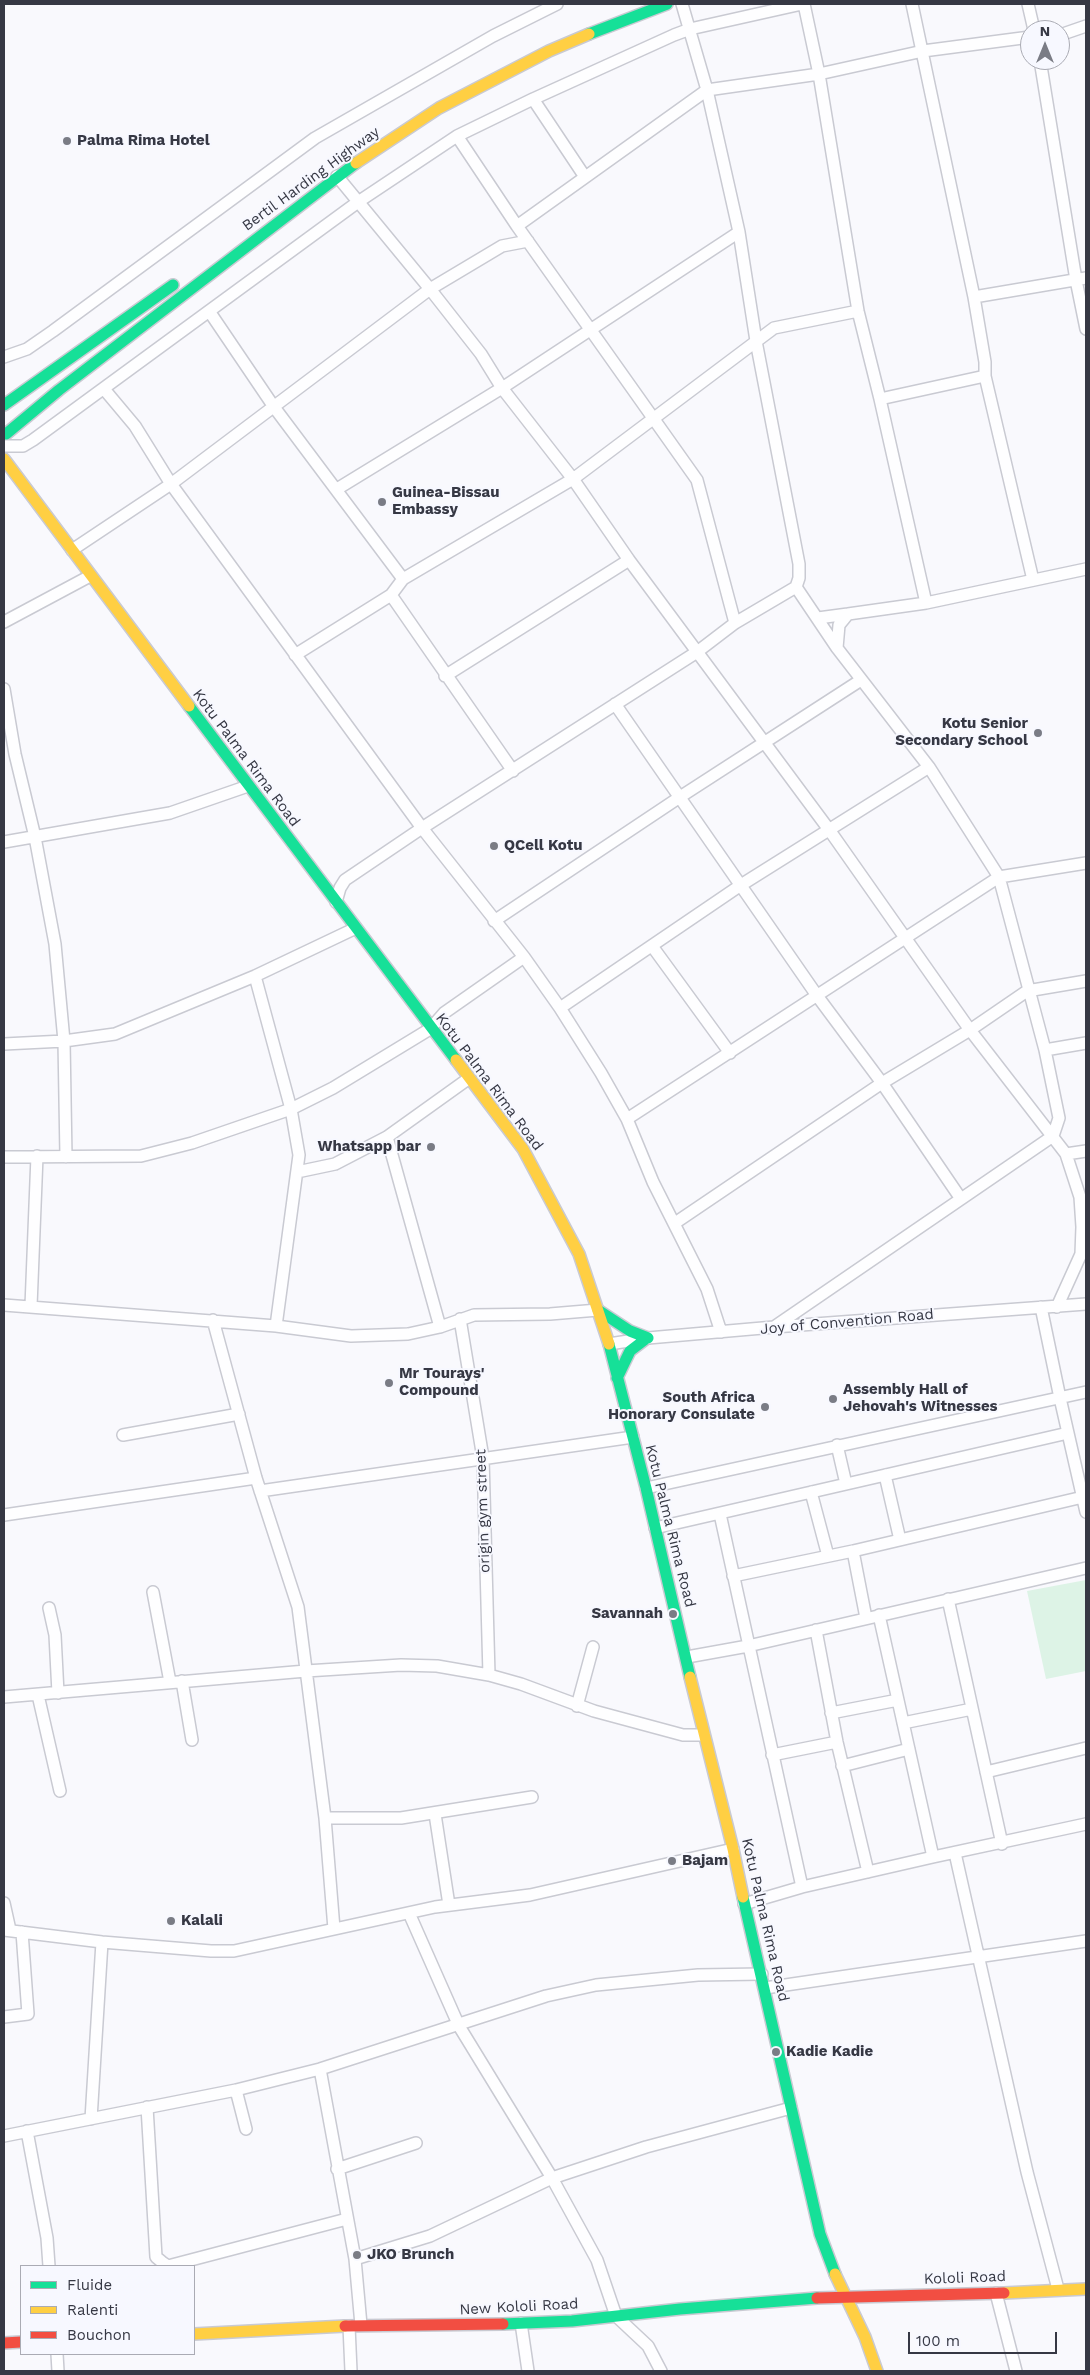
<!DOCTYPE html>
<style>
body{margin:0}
#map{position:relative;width:1090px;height:2375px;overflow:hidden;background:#f9f9fd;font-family:"Work Sans",sans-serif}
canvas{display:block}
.frame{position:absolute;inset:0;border:5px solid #363844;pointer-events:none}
.legend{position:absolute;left:20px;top:2265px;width:175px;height:90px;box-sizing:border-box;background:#f7f8ff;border:1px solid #aaabb4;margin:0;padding:6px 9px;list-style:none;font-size:15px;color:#363844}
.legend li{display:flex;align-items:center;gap:10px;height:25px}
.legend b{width:25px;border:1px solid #aaabb4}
.north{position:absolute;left:1020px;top:20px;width:50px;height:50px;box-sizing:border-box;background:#f7f8ff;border:1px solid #aaabb4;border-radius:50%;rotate:0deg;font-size:14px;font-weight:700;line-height:20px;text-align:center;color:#363844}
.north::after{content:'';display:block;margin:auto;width:18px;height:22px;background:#7a7c85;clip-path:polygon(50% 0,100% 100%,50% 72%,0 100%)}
.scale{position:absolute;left:908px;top:2332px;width:149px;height:22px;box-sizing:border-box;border:2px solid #363844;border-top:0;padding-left:6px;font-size:15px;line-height:18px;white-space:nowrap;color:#363844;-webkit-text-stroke:4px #f7f8ff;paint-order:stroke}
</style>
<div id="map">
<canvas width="1090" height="2375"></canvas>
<div class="frame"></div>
<ul class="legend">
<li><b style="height:6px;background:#16e098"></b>Fluide</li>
<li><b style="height:6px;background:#ffcf43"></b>Ralenti</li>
<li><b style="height:6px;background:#f24e42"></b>Bouchon</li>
</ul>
<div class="north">N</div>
<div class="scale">100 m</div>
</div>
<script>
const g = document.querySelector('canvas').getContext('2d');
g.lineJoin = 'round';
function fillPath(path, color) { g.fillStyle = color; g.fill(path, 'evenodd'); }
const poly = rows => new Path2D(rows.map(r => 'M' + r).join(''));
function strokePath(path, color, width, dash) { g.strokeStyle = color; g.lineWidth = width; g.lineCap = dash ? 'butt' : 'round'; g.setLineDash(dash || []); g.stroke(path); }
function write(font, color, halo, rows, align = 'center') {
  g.font = font + ' "Work Sans",sans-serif'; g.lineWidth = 4; g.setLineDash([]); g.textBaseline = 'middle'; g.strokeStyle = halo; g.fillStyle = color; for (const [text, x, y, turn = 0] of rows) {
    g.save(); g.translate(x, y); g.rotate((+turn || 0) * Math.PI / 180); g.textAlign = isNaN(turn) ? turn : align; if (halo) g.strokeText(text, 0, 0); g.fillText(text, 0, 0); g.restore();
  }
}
fillPath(poly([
 [1086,1580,1086,1671,1046,1679,1027,1591]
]), '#ddf3e6');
const street = poly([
 [682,4,707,90,739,232,756,341,799,564,799,578,796,587,837,648,929,767,999,877,1045,1050,1059,1118,1053,1136,774,1327],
 [804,4,819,74,858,311,880,399,926,603],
 [912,4,974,297,985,362,985,376,1033,580],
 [1028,4,1034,30],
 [1060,35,1086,26],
 [1040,60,1076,280,1086,329],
 [533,99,585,177],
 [457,136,517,226,697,480,735,623],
 [337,176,430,289,481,354,502,388,573,479,629,560,830,831,970,1030,1066,1154,1080,1197,1082,1227,1081,1254,1057,1307],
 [517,226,707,90,819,74,923,51,1030,37],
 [974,297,1086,278],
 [209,311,274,407,403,579],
 [4,357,27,349,53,331,315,138,493,36,557,4],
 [104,389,135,426,171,484,422,828,524,957,560,1008,601,1073,627,1119,653,1182,707,1289,721,1332],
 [880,399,985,376],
 [4,446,23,446,33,440,358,202,457,136,533,99,674,35,690,29,802,4],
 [337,489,502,388,739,232],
 [72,550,171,484,430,289,502,246,528,241],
 [391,595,513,771],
 [818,618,848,614],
 [4,622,90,576],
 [837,648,839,625,848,614,926,603,1086,569],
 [295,655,391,595,403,579,573,479,774,328,858,311],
 [445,676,629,560],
 [4,689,15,754,35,837,55,944,64,1041,66,1157],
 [615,704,818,997,882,1083,961,1199],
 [4,842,170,813,248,786],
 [336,902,340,888,345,880,422,828,697,652,735,623,796,587],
 [494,921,680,797,861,680],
 [652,946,730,1053],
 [255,976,291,1109,299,1155,276,1326],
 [560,1008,741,885,929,767],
 [4,1044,64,1041,115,1034,255,976,356,928],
 [1045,1050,1086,1043],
 [627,1119,999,877,1086,863],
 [387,1137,440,1327],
 [1066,1154,1086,1151],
 [4,1157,141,1156,192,1143,291,1109,333,1088,430,1029,444,1013,524,957],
 [297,1172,335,1164,387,1137,468,1079],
 [675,1223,882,1083,970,1030,1027,991,1086,981],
 [4,1305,276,1326,351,1336,408,1334,440,1327,474,1315,550,1314,598,1310],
 [31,1306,37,1156],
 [1041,1307,1060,1398,1086,1512],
 [460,1319,483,1458,489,1675],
 [213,1320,256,1478,298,1607,325,1818,334,1929],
 [609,1344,648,1338,774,1327,1086,1304],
 [123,1435,239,1414],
 [837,1445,846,1484],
 [885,1475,900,1540],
 [646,1488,1086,1392],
 [260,1491,633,1437],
 [811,1492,828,1556],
 [720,1514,802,1887],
 [4,1515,256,1478],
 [655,1528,1068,1433],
 [853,1551,866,1618],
 [733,1576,853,1551,1083,1497],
 [153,1592,170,1682],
 [948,1599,1002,1844],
 [49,1608,55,1635,58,1693],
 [879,1615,933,1857],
 [816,1630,837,1742,868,1872],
 [687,1657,748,1646,1086,1568],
 [182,1681,192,1740],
 [38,1695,60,1791],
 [4,1697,306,1671,401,1665,437,1666,489,1675,521,1684,594,1711,683,1735,704,1735],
 [577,1706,593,1647],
 [831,1713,898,1700],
 [903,1723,972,1709],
 [772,1755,837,1742],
 [842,1766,909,1749],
 [986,1772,1086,1748],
 [435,1814,449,1905],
 [325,1818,401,1818,532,1797],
 [955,1853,1027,2172,1058,2289],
 [4,1903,10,1930],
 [744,1904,802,1887,933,1857,1086,1824],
 [409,1913,459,2026,552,2178,597,2260,616,2316,648,2346,661,2371],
 [4,1930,102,1942,211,1951,234,1951,435,1907,530,1895,733,1849],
 [765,1988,1086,1941],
 [4,2017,28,2014,22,1932],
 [320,2069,355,2259,361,2325],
 [236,2090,246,2129],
 [147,2107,156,2257,162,2262,168,2266,347,2219],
 [91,2119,102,1942],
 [27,2131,47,2238,49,2266],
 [4,2136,236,2090,320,2069,546,1996,596,1985,698,1975,762,1974],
 [337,2169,416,2143],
 [355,2259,430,2236,552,2178,646,2147,791,2108],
 [996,2293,1016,2371],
 [521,2323,528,2371],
 [349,2326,351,2371],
 [57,2354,58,2371]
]);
const fast = poly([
 [589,34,667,4],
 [4,405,173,285],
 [6,434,59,390,356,163],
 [189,706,456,1060],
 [598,1310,630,1331,648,1338],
 [609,1344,646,1488,690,1677],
 [617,1378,630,1351,647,1338],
 [743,1897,820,2234,835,2274],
 [503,2324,572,2321,680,2309,817,2298]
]);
const slow = poly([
 [356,163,439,108,549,51,589,34],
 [4,459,189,706],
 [456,1060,523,1149,579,1254,609,1344],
 [690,1677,733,1849,743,1897],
 [835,2274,865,2337,877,2371],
 [1004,2293,1086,2289],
 [194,2334,345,2326]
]);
const jam = poly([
 [817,2298,1004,2293],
 [345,2326,503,2324],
 [4,2343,21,2342]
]);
strokePath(street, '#c9cad2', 14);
strokePath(fast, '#c9cad2', 14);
strokePath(slow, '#c9cad2', 14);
strokePath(jam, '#c9cad2', 14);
strokePath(street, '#fefeff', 11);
strokePath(fast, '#16e098', 11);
strokePath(slow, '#ffcf43', 11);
strokePath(jam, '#f24e42', 11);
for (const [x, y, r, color] of [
 [67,141,5,"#7a7c85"],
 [382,502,5,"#7a7c85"],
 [1038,733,5,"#7a7c85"],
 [494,846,5,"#7a7c85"],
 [431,1147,5,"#7a7c85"],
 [389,1383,5,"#7a7c85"],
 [833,1399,5,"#7a7c85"],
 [765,1407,5,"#7a7c85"],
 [673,1614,5,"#7a7c85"],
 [672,1861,5,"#7a7c85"],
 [171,1921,5,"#7a7c85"],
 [776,2052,5,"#7a7c85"],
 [357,2255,5,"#7a7c85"]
]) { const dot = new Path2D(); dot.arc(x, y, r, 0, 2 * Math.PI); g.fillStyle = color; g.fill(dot); strokePath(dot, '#f7f8ff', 2); }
write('bold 15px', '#363844', '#f7f8ff', [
 ["Palma Rima Hotel",77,141],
 ["Guinea-Bissau",392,493],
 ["Embassy",392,510],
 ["Kotu Senior",1028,724,"right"],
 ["Secondary School",1028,741,"right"],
 ["QCell Kotu",504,846],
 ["Whatsapp bar",421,1147,"right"],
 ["Mr Tourays'",399,1374],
 ["Compound",399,1391],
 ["Assembly Hall of",843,1390],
 ["Jehovah's Witnesses",843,1407],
 ["South Africa",755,1398,"right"],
 ["Honorary Consulate",755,1415,"right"],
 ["Savannah",663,1614,"right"],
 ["Bajam",682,1861],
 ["Kalali",181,1921],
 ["Kadie Kadie",786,2052],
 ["JKO Brunch",367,2255]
], 'left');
write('15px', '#363844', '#f7f8ff', [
 ["Bertil Harding Highway",311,179,-36],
 ["Kotu Palma Rima Road",246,758,53],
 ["Kotu Palma Rima Road",489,1082,53],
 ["Joy of Convention Road",847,1322,-5],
 ["origin gym street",483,1511,-92],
 ["Kotu Palma Rima Road",670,1526,76],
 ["Kotu Palma Rima Road",765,1920,77],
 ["Kololi Road",965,2278,-2],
 ["New Kololi Road",519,2307,-3]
]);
</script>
